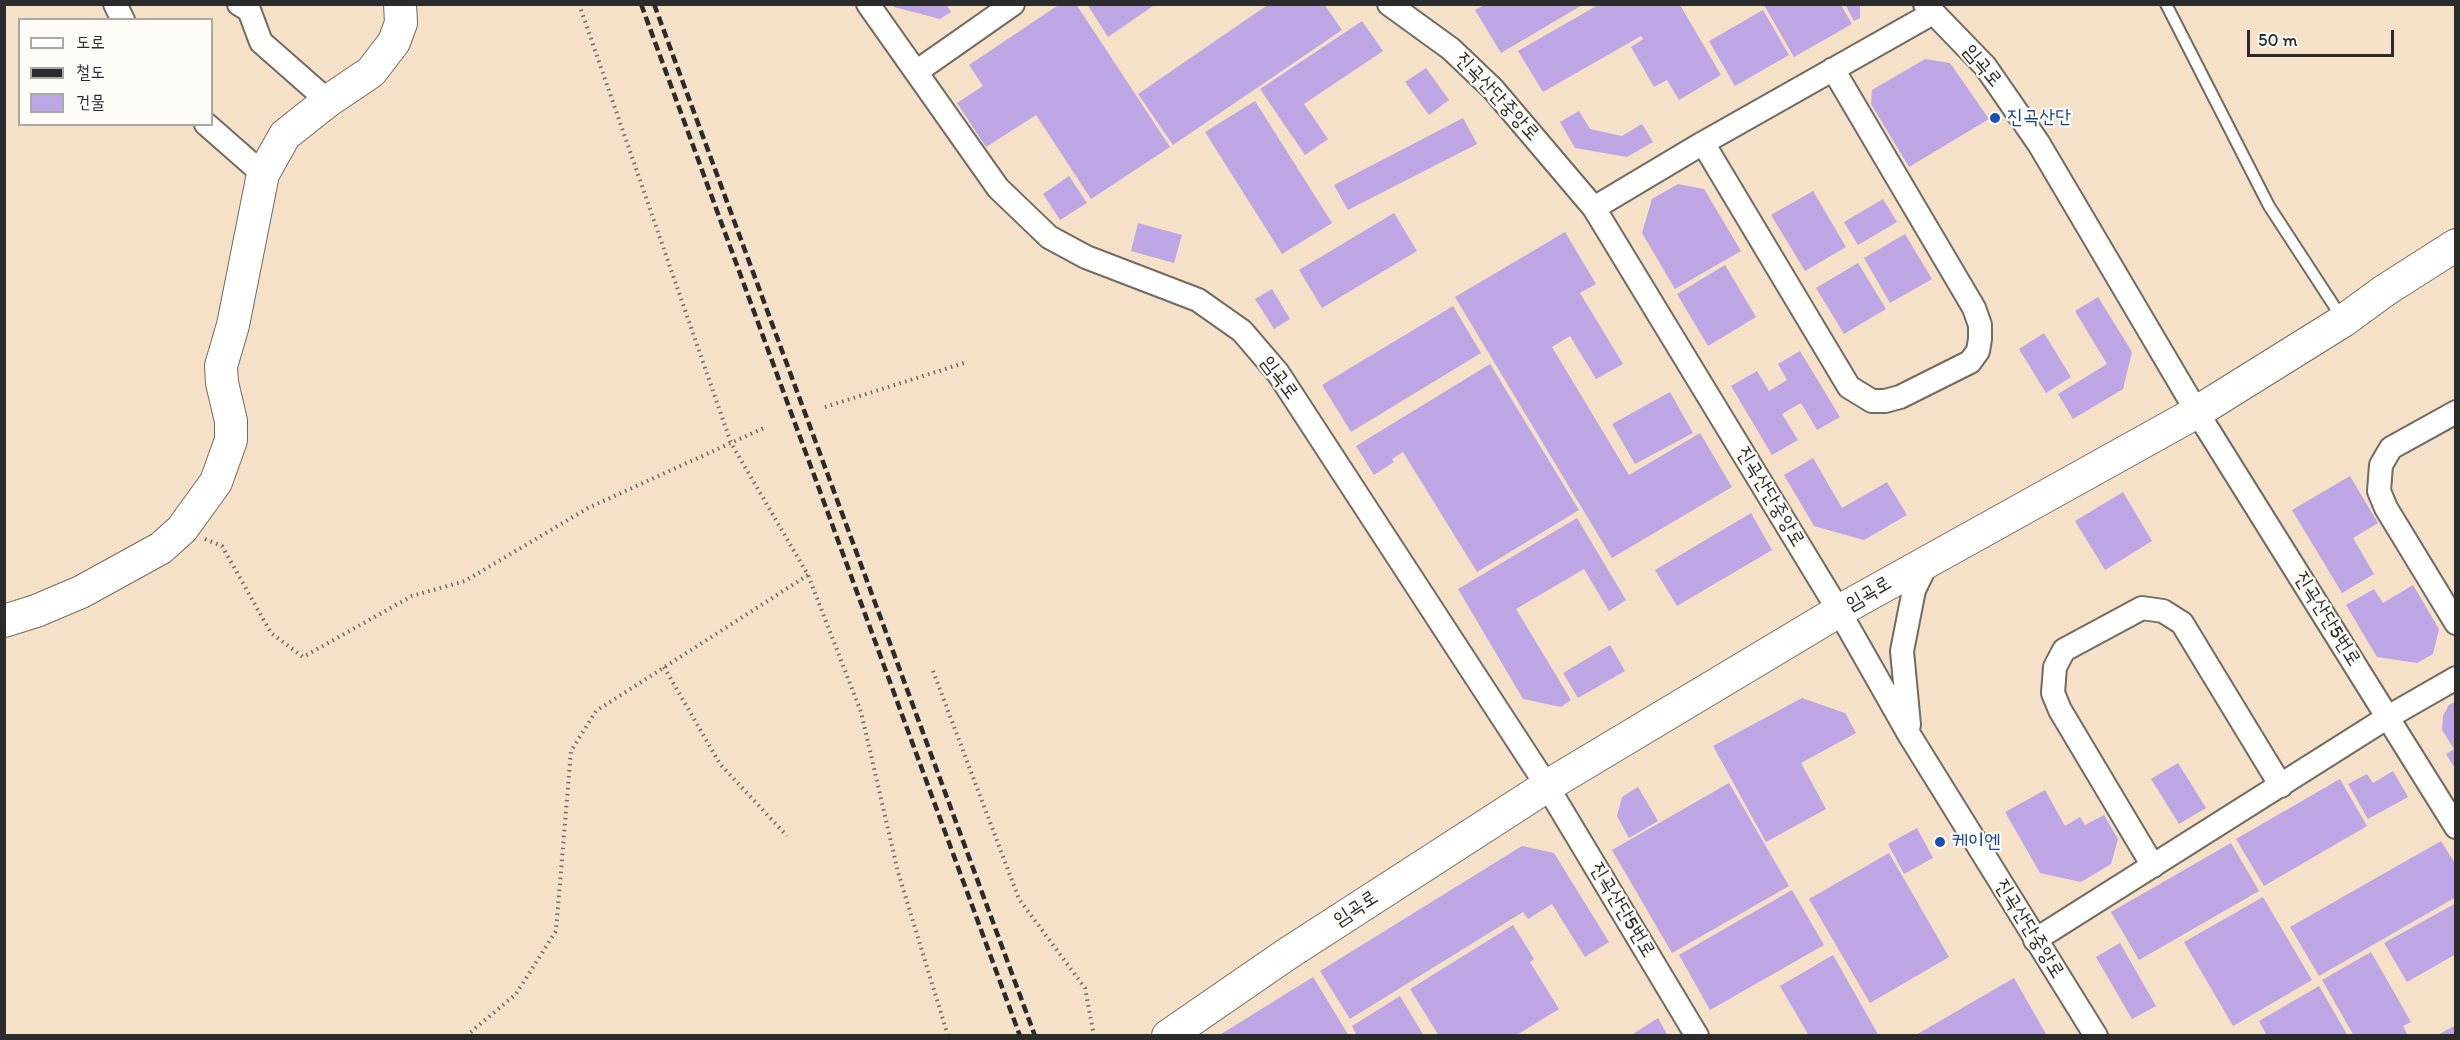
<!DOCTYPE html>
<meta charset="utf-8">
<style>
body{margin:0}
#map{position:relative;width:2460px;height:1040px;overflow:hidden;background:#f4e1c7;font-family:Itim,"Poor Story",sans-serif}
canvas{display:block}
.frame{position:absolute;inset:0;border:6px solid #2b2b2b;pointer-events:none}
.legend{position:absolute;left:18px;top:18px;width:195px;height:108px;box-sizing:border-box;background:#fdfcf7;border:2px solid #a9a8a5;margin:0;padding:8px 10px;list-style:none;font-size:18px;color:#2b2b2b}
.legend li{display:flex;align-items:center;gap:12px;height:30px}
.legend b{width:30px;border:2px solid #a9a8a5}
.scale{position:absolute;left:2247px;top:30px;width:147px;height:27px;box-sizing:border-box;border:3px solid #2b2b2b;border-top:0;padding-left:8px;font-size:18px;line-height:21px;white-space:nowrap;color:#2b2b2b;-webkit-text-stroke:4px #fdfcf7;paint-order:stroke}
</style>
<div id="map">
<canvas width="2460" height="1040"></canvas>
<div class="frame"></div>
<ul class="legend">
<li><b style="height:8px;background:#fff"></b>도로</li>
<li><b style="height:8px;background:#2b2b2b"></b>철도</li>
<li><b style="height:16px;background:#bea6e5"></b>건물</li>
</ul>
<div class="scale">50 m</div>
</div>
<script>
const g = document.querySelector('canvas').getContext('2d');
g.lineJoin = 'round';
function fillPath(path, color) { g.fillStyle = color; g.fill(path, 'evenodd'); }
const poly = rows => new Path2D(rows.map(r => 'M' + r).join(''));
function strokePath(path, color, width, dash) { g.strokeStyle = color; g.lineWidth = width; g.lineCap = dash ? 'butt' : 'round'; g.setLineDash(dash || []); g.stroke(path); }
function write(font, color, halo, rows, align = 'center') {
  g.font = font + ' Itim,"Poor Story",sans-serif'; g.lineWidth = 4.5; g.setLineDash([]); g.textBaseline = 'middle'; g.strokeStyle = halo; g.fillStyle = color; for (const [text, x, y, turn = 0] of rows) {
    g.save(); g.translate(x, y); g.rotate((+turn || 0) * Math.PI / 180); g.textAlign = isNaN(turn) ? turn : align; if (halo) g.strokeText(text, 0, 0); g.fillText(text, 0, 0); g.restore();
  }
}
fillPath(poly([
 [893,4,946,4,951,12,940,19,894,7],
 [1060,4,1076,4,1170,147,1091,199,1036,115,986,147,957,103,983,86,969,65],
 [1087,4,1156,4,1108,37],
 [1269,4,1324,4,1342,30,1173,145,1138,94],
 [1486,4,1584,4,1501,53,1475,10],
 [1845,4,1860,4,1860,18,1854,21],
 [1598,5,1680,5,1721,75,1679,100,1667,80,1654,87,1631,47,1643,39,1641,36,1543,92,1518,51],
 [1764,5,1841,5,1852,24,1794,57],
 [1763,10,1789,55,1735,86,1709,41],
 [1362,21,1383,51,1304,104,1328,139,1305,155,1260,89],
 [1925,59,1950,63,1989,119,1909,167,1871,104,1872,90],
 [1426,68,1449,100,1429,115,1405,82],
 [1255,101,1332,223,1282,254,1205,132],
 [1579,111,1590,129,1622,136,1642,124,1653,142,1627,157,1575,148,1560,122],
 [1463,118,1477,144,1348,210,1334,185],
 [1069,176,1087,203,1060,220,1043,194],
 [1678,184,1704,189,1741,251,1675,289,1642,233,1652,199],
 [1813,191,1846,247,1805,271,1771,215],
 [1883,199,1897,222,1858,245,1844,222],
 [1394,213,1417,251,1322,308,1299,270],
 [1138,223,1182,235,1174,263,1131,251],
 [1565,232,1596,284,1580,293,1623,364,1596,379,1570,336,1552,347,1629,475,1700,433,1732,487,1612,558,1455,297],
 [1905,234,1932,279,1890,303,1864,258],
 [1858,263,1886,309,1844,334,1816,288],
 [1725,265,1756,317,1708,346,1677,294],
 [1272,289,1290,319,1274,329,1255,299],
 [2098,297,2132,352,2123,389,2073,419,2058,394,2107,364,2075,311],
 [1453,306,1481,353,1351,432,1322,385],
 [2044,333,2071,377,2046,393,2019,349],
 [1800,351,1840,417,1817,430,1801,403,1782,414,1798,440,1772,455,1731,386,1757,371,1769,391,1787,380,1778,364],
 [1490,364,1579,510,1477,572,1403,452,1392,459,1394,462,1374,475,1356,446],
 [1670,392,1693,433,1635,464,1612,424],
 [1813,458,1842,508,1887,482,1907,515,1864,540,1814,526,1784,475],
 [2350,476,2378,523,2353,538,2374,574,2342,593,2292,510],
 [2123,492,2152,541,2105,570,2075,521],
 [1751,513,1772,550,1677,606,1655,570],
 [1577,518,1626,600,1609,611,1584,569,1516,609,1571,700,1561,707,1523,699,1458,589],
 [2413,585,2439,629,2433,654,2417,663,2377,657,2346,605,2374,589,2383,603],
 [1610,645,1625,671,1578,698,1563,673],
 [1802,698,1845,713,1856,733,1801,763,1826,809,1766,842,1713,746],
 [2456,701,2456,770,2446,754,2454,749,2442,730,2443,716,2449,705],
 [2178,763,2206,808,2179,824,2151,779],
 [2393,771,2408,797,2368,819,2348,784,2367,774,2373,783],
 [2340,779,2367,826,2264,886,2236,839],
 [1729,783,1789,886,1672,953,1612,850],
 [1638,787,1658,821,1629,838,1617,816,1622,797],
 [2045,790,2065,826,2080,817,2085,825,2104,815,2118,839,2111,864,2081,882,2040,873,2005,812],
 [1917,828,1933,858,1904,874,1888,844],
 [2441,841,2456,865,2456,897,2319,976,2290,927],
 [2231,843,2259,891,2139,960,2111,912],
 [1522,846,1554,853,1609,942,1585,957,1552,904,1528,919,1523,912,1350,1019,1320,971],
 [1889,853,1949,957,1870,1003,1809,899],
 [1792,890,1824,945,1710,1010,1679,955],
 [2263,897,2312,980,2233,1026,2184,942],
 [2456,903,2456,954,2407,982,2384,943],
 [1513,925,1534,959,1530,962,1559,1009,1515,1036,1439,1036,1410,989],
 [2120,943,2156,1006,2132,1019,2096,957],
 [2371,952,2411,1022,2403,1026,2408,1036,2354,1036,2322,980],
 [1833,955,1879,1036,1809,1036,1780,986],
 [1313,977,1349,1036,1218,1036],
 [2014,978,2046,1034,2043,1036,1914,1036],
 [2319,986,2348,1036,2267,1036,2259,1021],
 [1400,996,1424,1036,1357,1036,1352,1026],
 [1658,1018,1668,1036,1630,1036],
 [2456,1025,2456,1036,2436,1036]
]), '#bea6e5');
const lane = poly([
 [2166,4,2269,206,2342,318]
]);
const street = poly([
 [115,4,123,20],
 [239,4,249,10,261,42,328,101],
 [868,4,998,188,1049,237,1086,257,1198,300,1242,331,1278,373,1547,786,1697,1036],
 [1389,4,1451,49,1493,89,1594,208,1839,611,1910,736,2096,1036],
 [1925,4,1985,66,2039,144,2197,412,2456,827],
 [916,72,1013,4],
 [206,124,263,174],
 [1703,143,1849,387,1872,401,1885,401,1900,397,1970,362,1978,351,1980,339,1980,325,1974,308,1833,69],
 [1594,208,1703,143,1933,13],
 [2456,412,2391,448,2381,465,2379,491,2386,508,2456,623],
 [1909,725,1902,651,1914,590,1928,561],
 [2153,866,2060,710,2053,693,2055,667,2064,650,2142,608,2163,611,2182,623,2281,786],
 [2035,940,2388,717,2456,678]
]);
const secondary = poly([
 [4,621,36,611,81,592,161,548,182,529,216,482,231,440,231,421,222,383,221,366,233,325,263,174,285,135,328,101,371,72,394,42,401,23,400,4],
 [1168,1036,1287,954,1547,786,1839,611,2197,412,2343,321,2384,291,2456,245]
]);
strokePath(lane, '#716b62', 14);
strokePath(street, '#716b62', 26);
strokePath(secondary, '#716b62', 34);
strokePath(poly([
 [579,4,731,443,808,575,861,712,898,872,948,1036],
 [825,407,964,363],
 [205,539,222,546,271,633,303,657,412,596,465,581,588,508,766,427],
 [664,667,720,764,787,836],
 [933,671,1019,899,1085,988,1094,1036],
 [466,1036,516,994,556,931,571,751,596,711,808,575]
]), '#716b62', 4, [1.5, 4.5]);
strokePath(lane, '#fff', 10);
strokePath(street, '#fff', 22);
strokePath(secondary, '#fff', 32);
strokePath(poly([
 [641,4,1020,1036],
 [654,4,1035,1036]
]), '#2b2b2b', 4.5, [9, 4.5]);
for (const [x, y, r, color] of [
 [1995,118,6,"#1a4fb4"],
 [1940,842,6,"#1a4fb4"]
]) { const dot = new Path2D(); dot.arc(x, y, r, 0, 2 * Math.PI); g.fillStyle = color; g.fill(dot); strokePath(dot, '#fdfcf7', 2); }
write('20px', '#2b2b2b', '#fdfcf7', [
 ["임곡로",1982,66,50],
 ["진곡산단중앙로",1497,97,47],
 ["임곡로",1279,378,53],
 ["진곡산단중앙로",1770,497,59],
 ["임곡로",1869,594,-30],
 ["진곡산단5번로",2327,619,58],
 ["임곡로",1356,909,-33],
 ["진곡산단5번로",1622,910,59],
 ["진곡산단중앙로",2029,929,58]
]);
write('20px', '#164399', '#fdfcf7', [
 ["진곡산단",2007,118],
 ["케이엔",1952,842]
], 'left');
</script>
